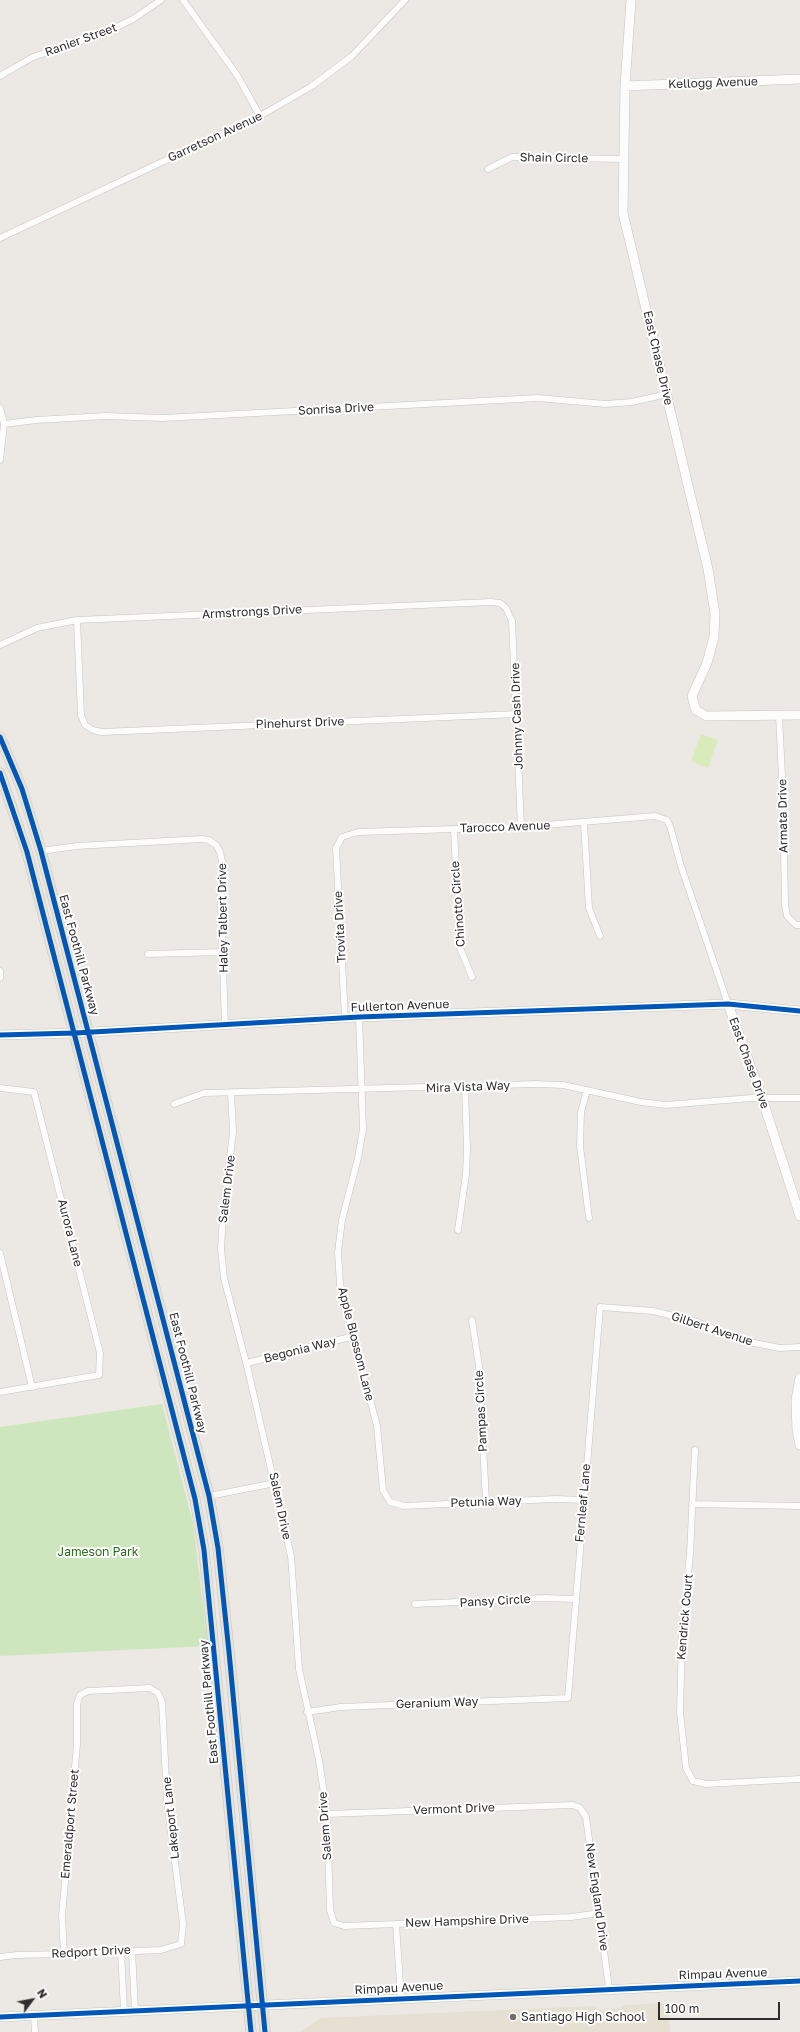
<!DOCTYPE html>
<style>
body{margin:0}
#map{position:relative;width:800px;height:2032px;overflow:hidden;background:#ece8e4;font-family:"Golos Text",sans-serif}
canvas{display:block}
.north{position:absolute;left:12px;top:1980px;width:40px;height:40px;-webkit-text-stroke:3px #fff;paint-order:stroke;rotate:58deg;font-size:11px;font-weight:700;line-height:16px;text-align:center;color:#2e2e2e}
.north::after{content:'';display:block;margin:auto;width:14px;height:18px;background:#2e2e2e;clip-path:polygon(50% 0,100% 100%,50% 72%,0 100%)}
.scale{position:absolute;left:658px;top:2002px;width:122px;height:18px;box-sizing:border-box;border:2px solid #2e2e2e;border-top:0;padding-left:5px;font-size:12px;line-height:14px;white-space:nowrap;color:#2e2e2e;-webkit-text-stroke:3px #fff;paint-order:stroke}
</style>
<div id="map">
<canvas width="800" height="2032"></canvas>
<div class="north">N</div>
<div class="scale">100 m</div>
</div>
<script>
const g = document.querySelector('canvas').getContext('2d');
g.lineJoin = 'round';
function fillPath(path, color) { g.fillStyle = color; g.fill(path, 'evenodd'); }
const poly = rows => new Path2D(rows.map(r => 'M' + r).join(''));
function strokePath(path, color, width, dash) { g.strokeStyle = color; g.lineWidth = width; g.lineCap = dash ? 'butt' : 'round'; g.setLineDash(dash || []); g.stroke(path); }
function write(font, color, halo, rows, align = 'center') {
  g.font = font + ' "Golos Text",sans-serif'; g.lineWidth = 4; g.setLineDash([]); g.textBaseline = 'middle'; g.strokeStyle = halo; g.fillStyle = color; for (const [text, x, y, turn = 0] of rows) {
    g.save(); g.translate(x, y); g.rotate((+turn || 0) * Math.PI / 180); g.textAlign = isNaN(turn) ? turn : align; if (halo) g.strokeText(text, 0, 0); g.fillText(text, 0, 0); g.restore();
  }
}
fillPath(poly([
 [669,2003,670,2032,300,2032,321,2018,594,2006,599,2010,620,2008,625,2005]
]), '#e6e0d3');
fillPath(poly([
 [162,1404,193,1523,208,1646,0,1656,0,1427]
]), '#cee6be');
fillPath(poly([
 [701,734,718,740,708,768,691,761]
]), '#d9eabb');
const street = poly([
 [183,0,237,75,260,116],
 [0,76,33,57,105,33,133,19,161,0],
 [488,169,512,157,623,159],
 [0,238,260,116,312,86,352,56,405,0],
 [0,408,4,424,0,460],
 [4,424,36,420,106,416,163,418,538,398,605,404,632,402,667,394],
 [77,620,81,715,85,725,93,730,102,732,517,714],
 [0,645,37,628,77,620,491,602,500,603,506,608,512,621,521,827],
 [779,716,783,796,785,905,787,916,796,925,800,925],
 [584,823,589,908,600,936],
 [454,829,460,948,472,977],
 [41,851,77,846,202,839,209,840,216,845,220,852,222,861,221,905,225,1025],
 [148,954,224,952],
 [0,971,0,978],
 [359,1017,363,1129,358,1158,342,1220,338,1252,340,1284,377,1426,383,1490,390,1502,404,1506,555,1499,584,1500],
 [345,1018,336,848,342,837,358,832,521,827,655,816,667,820,670,826,681,866,728,1004],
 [0,1088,34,1092,100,1353,99,1375,0,1392],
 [587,1090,581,1112,580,1146,589,1218],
 [231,1092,233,1132,223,1214,221,1249,224,1278,248,1370,291,1556,299,1669,319,1760,327,1814,330,1910,334,1923,344,1926,396,1924,571,1917,600,1913],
 [174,1104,204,1093,536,1084,563,1085,641,1102,666,1105,751,1098,800,1098],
 [458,1230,466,1174,467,1148,465,1087],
 [0,1253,32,1387],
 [472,1320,479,1366,486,1502],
 [247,1363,354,1336],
 [695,1450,690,1554,682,1638,680,1712,686,1768,693,1781,706,1784,800,1779],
 [209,1496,275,1483],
 [692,1504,800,1506],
 [415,1604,544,1598,575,1599],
 [307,1712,341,1707,568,1698,600,1307,653,1311,694,1321,744,1341,780,1348,800,1347],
 [327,1814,573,1805,580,1808,586,1817,609,1988],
 [396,1924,401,1998],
 [121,1951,124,2011],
 [132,1951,135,2010],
 [0,1957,17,1955,64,1954,161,1950,181,1944,183,1924,167,1800,162,1702,158,1693,150,1688,88,1691,80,1695,77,1704,77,1744,62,1916,64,1954],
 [34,2016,35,2032]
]);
const secondary = poly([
 [631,0,625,86,623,213,708,569,715,614,714,637,707,663,692,696,694,704,696,710,706,716,800,715],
 [625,86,800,79],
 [728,1004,762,1098,800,1216],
 [0,1035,75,1033,359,1017,728,1004,800,1011],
 [800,1378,796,1400,797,1430,800,1445],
 [0,2017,800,1981]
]);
const primary = poly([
 [0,737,22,789,41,851,209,1496,218,1548,229,1652,265,2032],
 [0,773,27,852,195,1499,204,1550,251,2032]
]);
strokePath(street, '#c5c4c5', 7);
strokePath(secondary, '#c5c4c5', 10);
strokePath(primary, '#c6c5c4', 11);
strokePath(street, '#fcfcfb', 6);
strokePath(secondary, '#fcfcfb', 9);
strokePath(primary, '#e8e4d6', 10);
strokePath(poly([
 [0,737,22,789,41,851,209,1496,218,1548,229,1652,265,2032],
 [0,773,27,852,195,1499,204,1550,251,2032],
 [0,1035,75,1033,359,1017,728,1004,800,1011],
 [0,2017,800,1981]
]), '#0057b8', 5);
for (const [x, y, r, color] of [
 [513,2017,4,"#706f6e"]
]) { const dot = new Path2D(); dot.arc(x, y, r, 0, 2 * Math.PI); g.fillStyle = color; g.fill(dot); strokePath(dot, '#fff', 1.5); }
write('12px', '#2e2e2e', '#fff', [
 ["Ranier Street",81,40,-20],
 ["Kellogg Avenue",713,83,-2],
 ["Garretson Avenue",215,137,-25],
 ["Shain Circle",554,158,1],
 ["East Chase Drive",658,358,77],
 ["Sonrisa Drive",336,409,-3],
 ["Armstrongs Drive",252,612,-3],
 ["Johnny Cash Drive",517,716,-92],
 ["Pinehurst Drive",300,723,-2],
 ["Armata Drive",783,816,-91],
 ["Tarocco Avenue",505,827,-2],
 ["Chinotto Circle",458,904,-94],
 ["Haley Talbert Drive",223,918,-91],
 ["Trovita Drive",340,927,-93],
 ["East Foothill Parkway",79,955,75],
 ["Fullerton Avenue",400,1006,-2],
 ["East Chase Drive",749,1063,70],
 ["Mira Vista Way",468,1087,-2],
 ["Salem Drive",227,1189,-83],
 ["Aurora Lane",70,1233,76],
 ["Gilbert Avenue",712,1329,18],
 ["Apple Blossom Lane",356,1344,76],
 ["Begonia Way",300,1350,-14],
 ["East Foothill Parkway",188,1373,76],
 ["Pampas Circle",481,1411,-93],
 ["Petunia Way",486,1502,-2],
 ["Fernleaf Lane",583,1503,-85],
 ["Salem Drive",280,1506,78],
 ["Pansy Circle",495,1601,-3],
 ["Kendrick Court",685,1617,-85],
 ["East Foothill Parkway",209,1702,-95],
 ["Geranium Way",437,1703,-2],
 ["Vermont Drive",454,1809,-2],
 ["Lakeport Lane",171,1818,-96],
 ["Emeraldport Street",70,1824,-85],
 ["Salem Drive",325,1826,-94],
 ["New England Drive",597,1897,82],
 ["New Hampshire Drive",467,1921,-2],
 ["Redport Drive",91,1952,-3],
 ["Rimpau Avenue",723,1974,-2],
 ["Rimpau Avenue",399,1988,-3]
]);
write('12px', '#2c6e1b', '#fff', [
 ["Jameson Park",98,1552]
]);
write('12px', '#2e2e2e', '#fff', [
 ["Santiago High School",521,2017]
], 'left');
</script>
